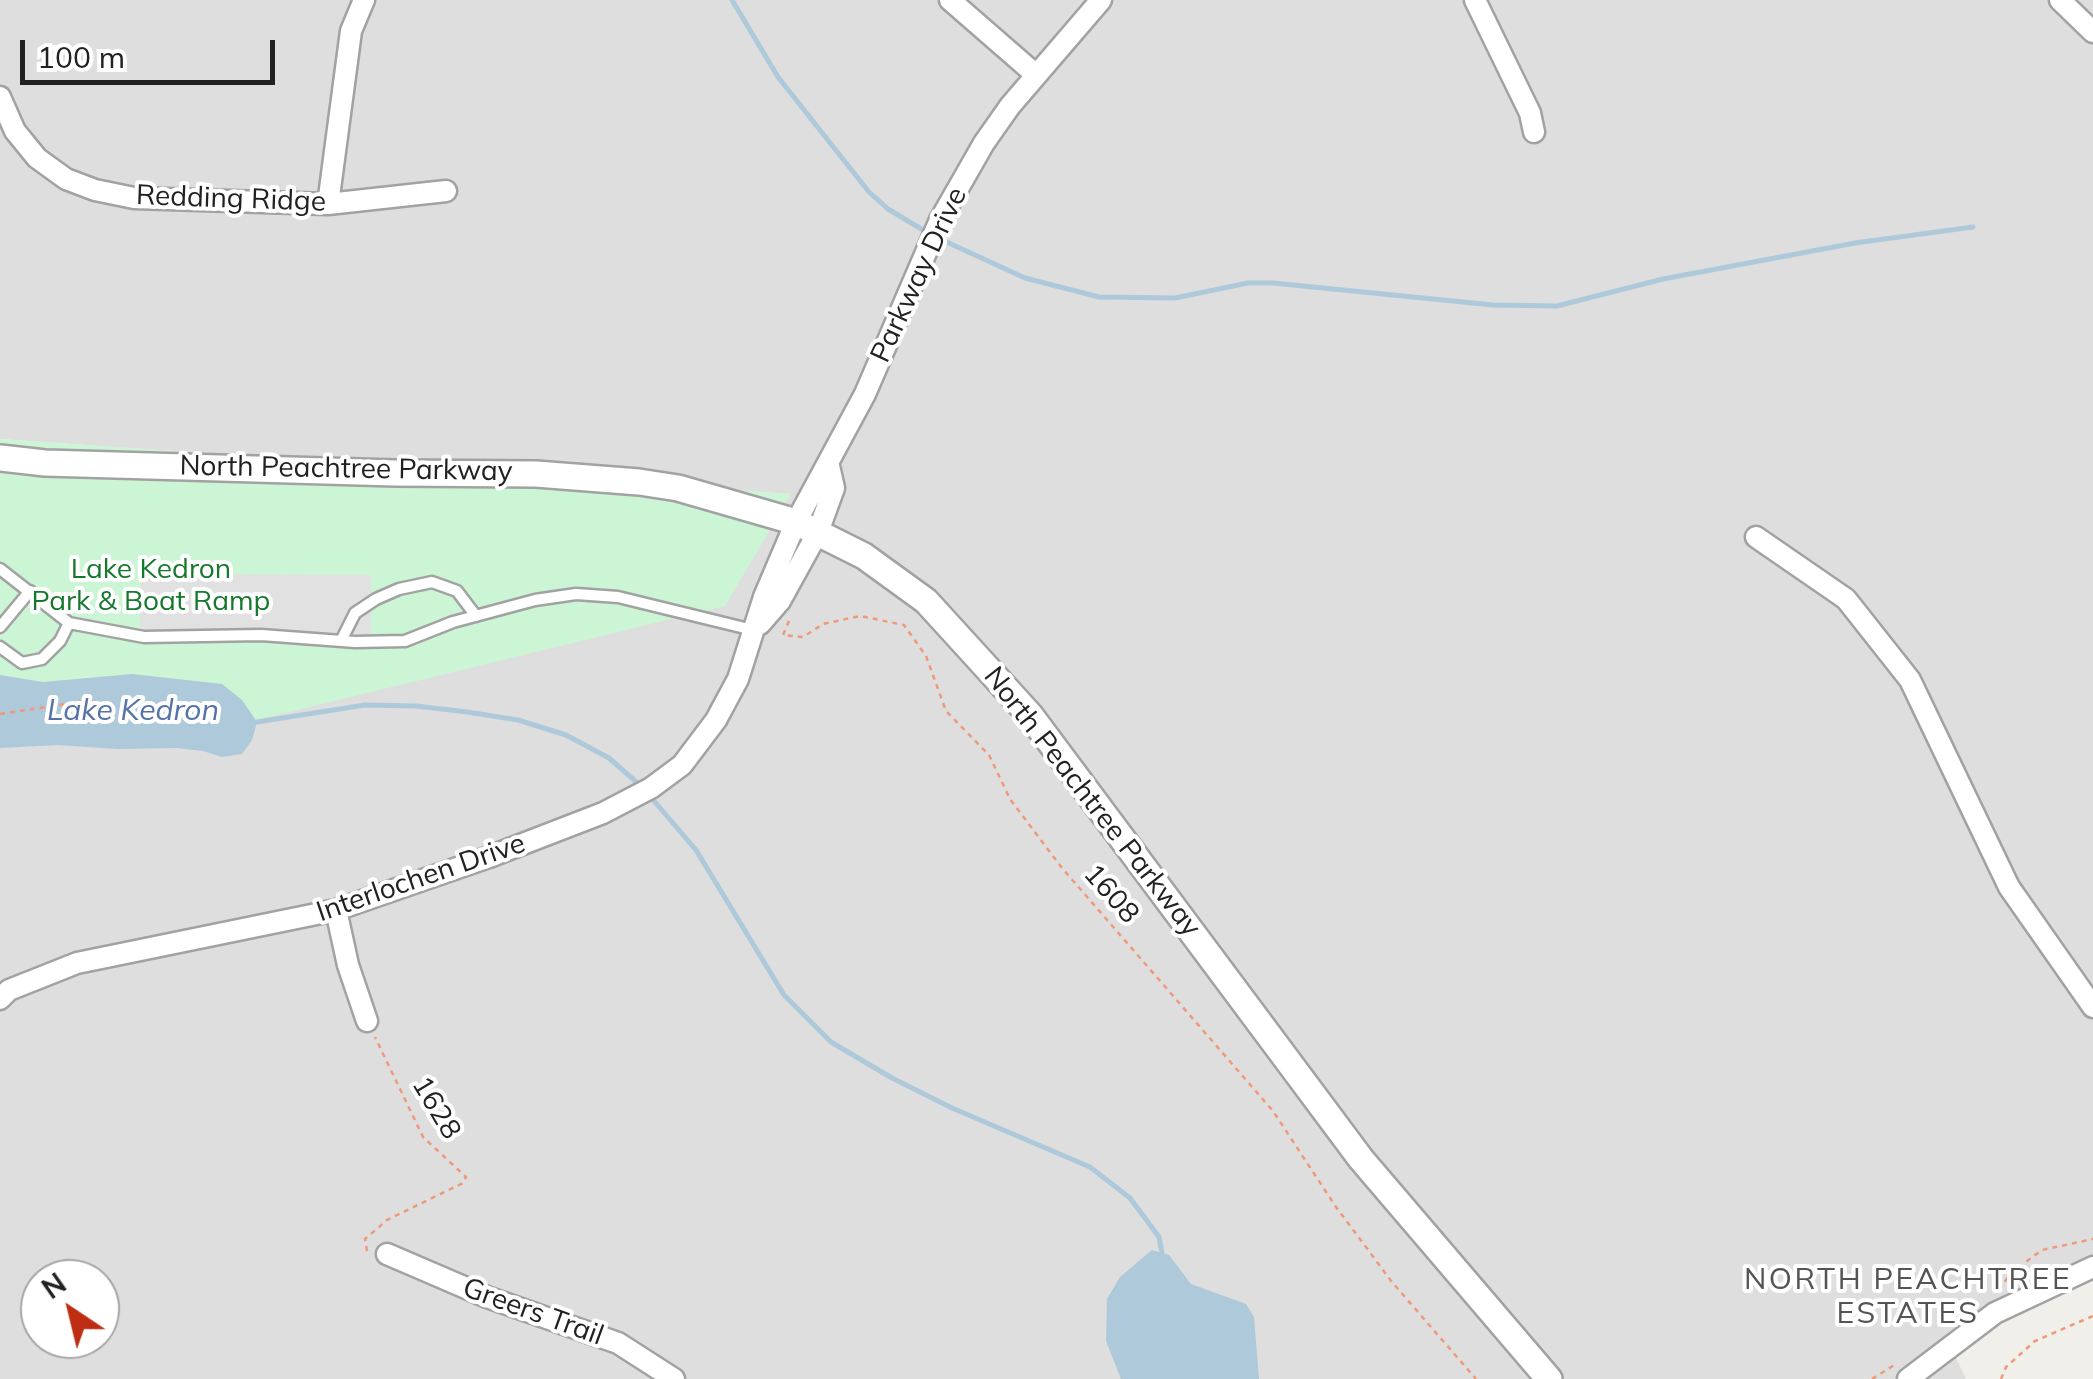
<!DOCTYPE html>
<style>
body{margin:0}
#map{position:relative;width:2093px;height:1379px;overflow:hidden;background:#f0efe9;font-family:Mulish,sans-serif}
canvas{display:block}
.north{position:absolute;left:20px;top:1259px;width:100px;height:100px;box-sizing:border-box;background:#fff;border:2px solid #a6a6a6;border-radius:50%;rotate:325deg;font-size:28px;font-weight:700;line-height:40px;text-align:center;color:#212121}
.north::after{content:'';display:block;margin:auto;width:35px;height:45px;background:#bf2d13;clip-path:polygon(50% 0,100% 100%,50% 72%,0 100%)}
.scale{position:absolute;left:20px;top:40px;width:255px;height:45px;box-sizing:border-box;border:5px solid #212121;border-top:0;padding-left:12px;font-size:30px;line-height:35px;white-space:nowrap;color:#212121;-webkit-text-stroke:8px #fff;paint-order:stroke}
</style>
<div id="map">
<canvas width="2093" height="1379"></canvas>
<div class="north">N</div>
<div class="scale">100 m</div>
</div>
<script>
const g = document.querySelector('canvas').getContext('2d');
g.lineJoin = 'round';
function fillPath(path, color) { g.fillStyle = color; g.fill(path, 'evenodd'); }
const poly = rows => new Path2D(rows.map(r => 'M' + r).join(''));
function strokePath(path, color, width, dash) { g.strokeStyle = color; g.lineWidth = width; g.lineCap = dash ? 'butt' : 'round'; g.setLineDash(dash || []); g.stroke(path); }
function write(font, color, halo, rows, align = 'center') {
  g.font = font + ' Mulish,sans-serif'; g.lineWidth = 8; g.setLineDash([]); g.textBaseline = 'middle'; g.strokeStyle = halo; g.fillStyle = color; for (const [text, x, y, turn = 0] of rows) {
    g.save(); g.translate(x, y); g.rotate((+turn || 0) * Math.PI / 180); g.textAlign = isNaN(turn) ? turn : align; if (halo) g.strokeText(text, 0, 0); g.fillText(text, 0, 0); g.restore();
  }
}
fillPath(poly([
 [0,0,2093,0,2093,1266,1948,1341,1966,1379,0,1379,0,739,790,494,0,439],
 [40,1279,100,1279,100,1339,40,1339]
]), '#dfdede');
fillPath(poly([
 [0,439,791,494,725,606,223,728,0,739]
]), '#cbf5d5');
fillPath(poly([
 [141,574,371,575,371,642,140,642]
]), '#e1e1e1');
fillPath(poly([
 [132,674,222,684,242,700,257,722,252,740,242,754,222,757,203,751,177,748,117,749,58,745,0,748,0,675,43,682],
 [1152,1250,1169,1255,1191,1284,1246,1304,1254,1317,1259,1379,1121,1379,1106,1341,1107,1299,1120,1277]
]), '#adc9da');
strokePath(poly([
 [732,0,778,77,869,192,888,209,928,233],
 [938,238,1025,278,1099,297,1175,298,1248,283,1273,283,1493,305,1557,306,1663,279,1855,243,1973,227],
 [257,722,365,705,416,706,467,712,518,720,566,735,609,758,642,787],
 [649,795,696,850,784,995,831,1042,892,1078,952,1108,1090,1167,1130,1198,1159,1237,1162,1253]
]), '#adc9da', 5);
const service = poly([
 [0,569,69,623,144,637,261,635,355,642,405,641,453,622,535,600,576,594,618,597,753,630],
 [0,627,30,591],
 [341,641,355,613,376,599,399,589,432,582,457,591,476,616],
 [0,647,22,663,42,659,60,641,69,623]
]);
const minor = poly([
 [950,0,1035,74],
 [1475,0,1530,113,1534,132],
 [2060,0,2093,32],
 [0,97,15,131,37,158,66,179,95,190,134,198,328,204,446,191],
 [328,204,351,31,364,0],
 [1756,537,1846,599,1910,680,2009,887,2093,1007],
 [760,624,780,601,818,532,834,488,829,466],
 [336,910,348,965,367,1021],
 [0,999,9,990,77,963,336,910,489,857,603,813,651,788,682,765,716,720,738,679,764,597,796,522,865,394,940,220,984,143,1010,106,1101,0],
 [387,1254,487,1297,618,1343,674,1379],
 [1908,1379,1995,1313,2093,1267]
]);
const tertiary = poly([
 [0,458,45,463,395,473,536,474,639,482,678,488,796,522,864,556,926,601,1030,715,1361,1159,1549,1379]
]);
strokePath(service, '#a2a2a2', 15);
strokePath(minor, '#a2a2a2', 25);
strokePath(tertiary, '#a2a2a2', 30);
strokePath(poly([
 [789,621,783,635,803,637,823,624,860,616,904,625,926,656,946,711,989,755,1010,799,1062,868,1273,1111,1336,1207,1392,1282,1476,1379],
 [0,714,93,700],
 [367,1251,365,1239,387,1220,463,1183,466,1177,423,1137,375,1037],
 [1999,1290,2011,1273,2042,1250,2093,1239],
 [1872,1379,1896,1364],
 [2001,1379,2006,1367,2035,1341,2093,1316]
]), '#ee997c', 2.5, [5, 5]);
strokePath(service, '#fff', 10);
strokePath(minor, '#fff', 20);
strokePath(tertiary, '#fff', 25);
write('28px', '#212121', '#fff', [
 ["Redding Ridge",231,199,2],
 ["Parkway Drive",919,275,-65],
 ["North Peachtree Parkway",346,469,1],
 ["North Peachtree Parkway",1092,802,52],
 ["Interlochen Drive",421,878,-19],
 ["1608",1111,894,49],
 ["1628",436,1108,59],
 ["Greers Trail",533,1312,20]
]);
write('28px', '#16782d', '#fff', [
 ["Lake Kedron",151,570],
 ["Park & Boat Ramp",151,602]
]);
write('italic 30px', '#5572a9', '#fff', [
 ["Lake Kedron",133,711]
]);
g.letterSpacing = '2.5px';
write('30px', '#545454', '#fff', [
 ["NORTH PEACHTREE",1908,1280],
 ["ESTATES",1908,1314]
]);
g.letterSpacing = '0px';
</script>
